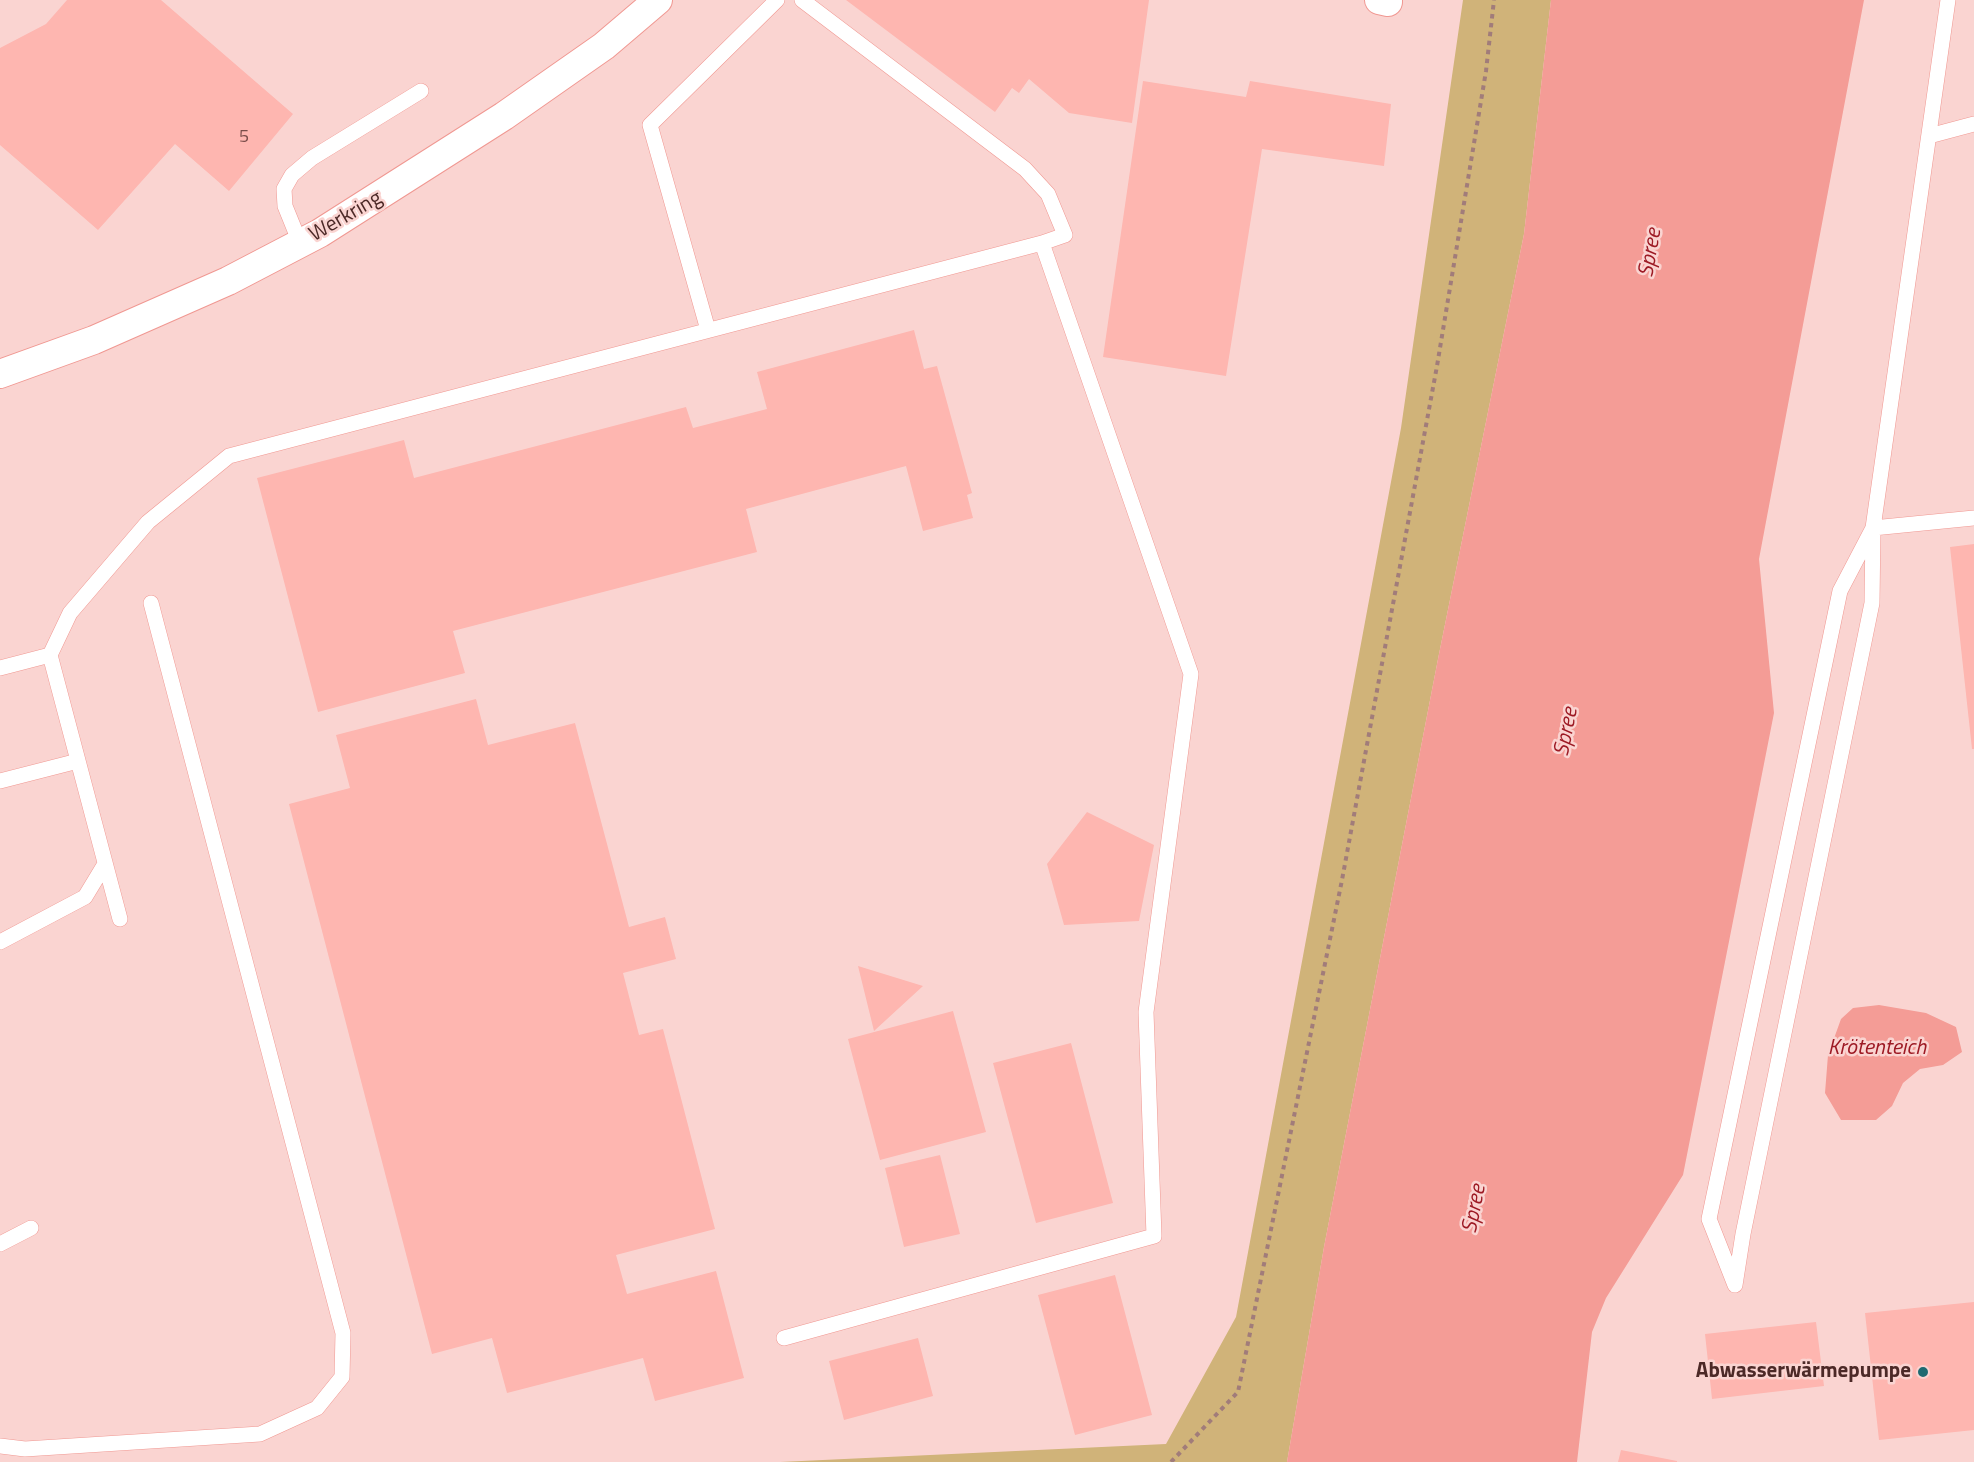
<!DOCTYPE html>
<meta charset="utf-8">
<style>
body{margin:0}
canvas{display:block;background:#fad4d1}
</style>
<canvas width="1974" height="1462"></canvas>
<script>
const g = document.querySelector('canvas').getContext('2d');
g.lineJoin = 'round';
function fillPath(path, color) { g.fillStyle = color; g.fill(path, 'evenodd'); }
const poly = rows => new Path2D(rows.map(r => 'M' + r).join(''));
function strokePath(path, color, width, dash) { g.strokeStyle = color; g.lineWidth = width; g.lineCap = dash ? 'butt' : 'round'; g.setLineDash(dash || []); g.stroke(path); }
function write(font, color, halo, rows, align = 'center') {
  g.font = font + ' "Titillium Web",sans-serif'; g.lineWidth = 5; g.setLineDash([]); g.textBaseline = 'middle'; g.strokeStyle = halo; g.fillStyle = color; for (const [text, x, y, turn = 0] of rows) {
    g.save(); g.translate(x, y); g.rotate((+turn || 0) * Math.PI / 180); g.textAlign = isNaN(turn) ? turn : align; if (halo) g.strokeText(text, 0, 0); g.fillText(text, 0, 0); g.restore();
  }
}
fillPath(poly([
 [1463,0,1551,0,1524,234,1438,659,1324,1247,1287,1462,780,1462,1166,1444,1236,1317,1401,428]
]), '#d0b379');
fillPath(poly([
 [1551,0,1864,0,1759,559,1774,713,1683,1175,1606,1298,1592,1332,1577,1462,1287,1462,1324,1247,1438,659,1524,234],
 [1879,1005,1926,1013,1956,1027,1962,1052,1943,1065,1920,1069,1903,1083,1892,1106,1876,1120,1841,1120,1825,1093,1828,1055,1841,1019,1853,1008]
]), '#f49c96');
fillPath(poly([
 [67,0,161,0,293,114,229,191,175,144,98,230,0,145,0,48,46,24],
 [846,0,1149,0,1132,123,1069,113,1029,79,1019,93,1012,88,995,112],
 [1143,81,1246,97,1250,81,1391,104,1384,166,1262,149,1226,376,1103,357],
 [914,330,924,369,937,366,972,493,967,495,973,518,923,531,906,466,746,509,757,552,453,631,465,673,318,712,257,478,404,440,414,478,686,407,693,428,767,409,757,372],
 [1974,544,1974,749,1972,749,1950,547],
 [476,699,488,745,575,723,629,927,665,917,676,959,623,973,639,1035,663,1029,715,1229,616,1255,627,1294,716,1271,744,1378,655,1401,643,1358,507,1393,492,1338,432,1354,289,804,350,788,336,735],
 [1087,812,1154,845,1139,921,1064,925,1047,864],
 [858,966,923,986,874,1031],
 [953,1011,986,1132,880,1160,848,1039],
 [1071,1043,1113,1203,1036,1223,993,1063],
 [940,1155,960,1234,904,1247,885,1168],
 [1115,1275,1152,1415,1075,1435,1038,1295],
 [1974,1302,1974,1430,1879,1440,1865,1313],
 [1816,1322,1824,1386,1712,1399,1705,1334],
 [918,1338,933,1396,844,1420,829,1361],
 [1621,1450,1677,1461,1677,1462,1618,1462]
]), '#feb6b0');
const lane = poly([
 [802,0,1025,169,1048,194,1065,235,1042,243],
 [1929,136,1974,124],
 [300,243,285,206,284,189,292,175,312,158,421,91],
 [708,330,650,125,777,0],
 [0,668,50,655],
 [0,781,78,761],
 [120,919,50,655,70,613,148,522,229,456,1042,243,1191,674,1146,1012,1154,1236,784,1338],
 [0,942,85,897,105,864],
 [0,1244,31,1228],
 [1735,1285,1743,1234,1872,603,1873,528,1948,0],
 [1735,1285,1709,1219,1840,591,1873,528,1974,518],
 [0,1446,25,1449,260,1434,317,1408,342,1377,343,1333,151,603]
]);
const street = poly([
 [1379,0,1388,2,1388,0],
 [0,374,94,340,228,281,320,233,504,116,604,46,658,0]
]);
strokePath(lane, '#f09892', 16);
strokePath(street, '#f09892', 30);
strokePath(poly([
 [1171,1462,1238,1392,1342,880,1437,366,1486,71,1494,0]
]), '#a17c7a', 4, [4.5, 4.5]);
strokePath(lane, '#fff', 15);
strokePath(street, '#fff', 28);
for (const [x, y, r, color] of [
 [1923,1372,6,"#1e6a71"]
]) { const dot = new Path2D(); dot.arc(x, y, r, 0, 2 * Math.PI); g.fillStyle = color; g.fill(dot); strokePath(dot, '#fad4d1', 2); }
write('18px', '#784c49', null, [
 ["5",244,138]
]);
write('21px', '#4c2927', '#fad4d1', [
 ["Werkring",346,217,-30]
]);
write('bold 21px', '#4c2927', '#fad4d1', [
 ["Abwasserwärmepumpe",1911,1372]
], 'right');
write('italic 22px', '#9d1a24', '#fad4d1', [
 ["Spree",1651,253,-80],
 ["Spree",1567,732,-79],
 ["Krötenteich",1877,1049],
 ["Spree",1475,1209,-79]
]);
</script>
